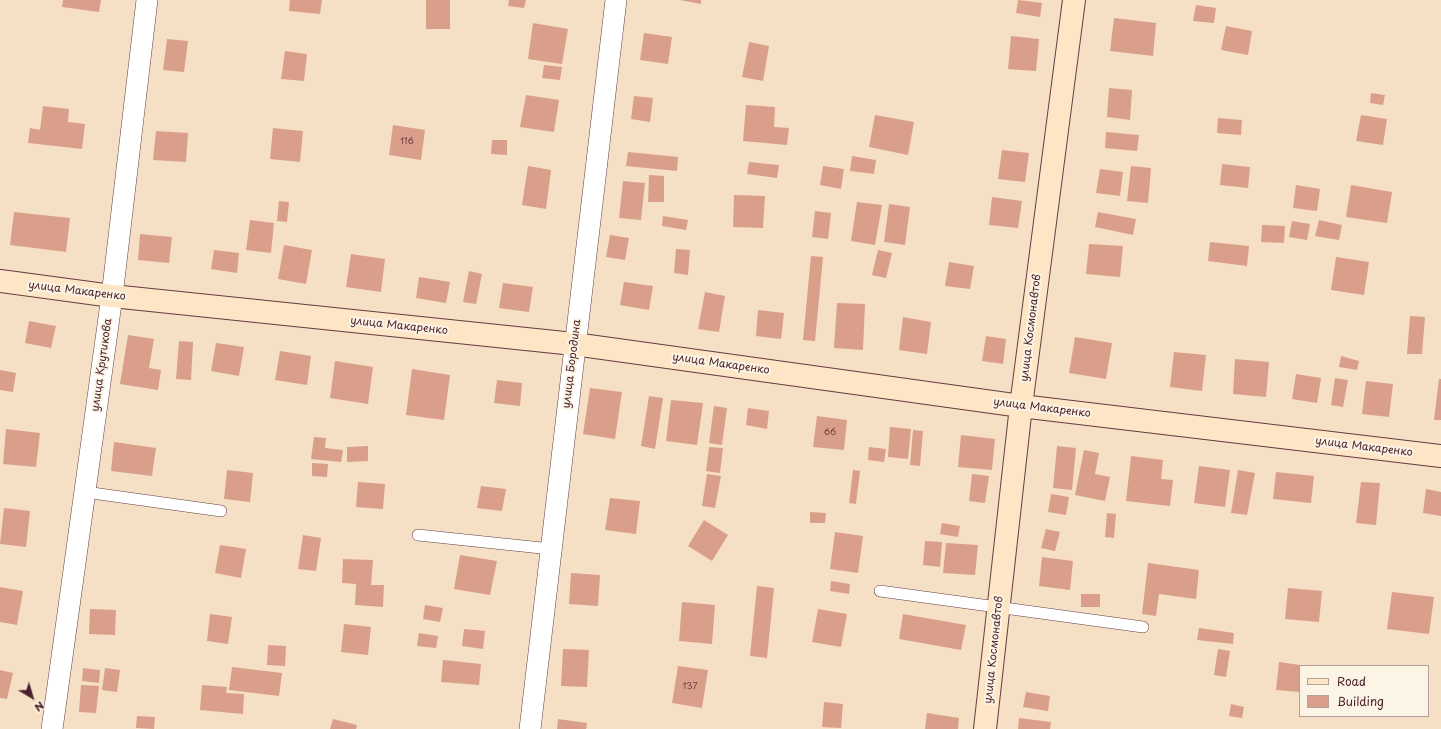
<!DOCTYPE html>
<meta charset="utf-8">
<style>
body{margin:0}
#map{position:relative;width:1441px;height:729px;overflow:hidden;background:#f6e0c5;font-family:"Playpen Sans",sans-serif}
canvas{display:block}
.legend{position:absolute;left:1299px;top:665px;width:130px;height:52px;box-sizing:border-box;background:#fcf5e5;border:1px solid #b59f9b;margin:0;padding:5px 7px;list-style:none;font-size:12px;color:#4a1f2b}
.legend li{display:flex;align-items:center;gap:8px;height:20px}
.legend b{width:20px;border:1px solid #b59f9b}
.north{position:absolute;left:12px;top:677px;width:40px;height:40px;-webkit-text-stroke:3px #fcf5e5;paint-order:stroke;rotate:142deg;font-size:11px;font-weight:700;line-height:16px;text-align:center;color:#4a1f2b}
.north::after{content:'';display:block;margin:auto;width:14px;height:18px;background:#4a1f2b;clip-path:polygon(50% 0,100% 100%,50% 72%,0 100%)}
</style>
<div id="map">
<canvas width="1441" height="729"></canvas>
<ul class="legend">
<li><b style="height:5px;background:#fde5c5"></b>Road</li>
<li><b style="height:11px;background:#da9f8b"></b>Building</li>
</ul>
<div class="north">N</div>
</div>
<script>
const g = document.querySelector('canvas').getContext('2d');
g.lineJoin = 'round';
function fillPath(path, color) { g.fillStyle = color; g.fill(path, 'evenodd'); }
const poly = rows => new Path2D(rows.map(r => 'M' + r).join(''));
function strokePath(path, color, width, dash) { g.strokeStyle = color; g.lineWidth = width; g.lineCap = dash ? 'butt' : 'round'; g.setLineDash(dash || []); g.stroke(path); }
function write(font, color, halo, rows, align = 'center') {
  g.font = font + ' "Playpen Sans",sans-serif'; g.lineWidth = 4; g.setLineDash([]); g.textBaseline = 'middle'; g.strokeStyle = halo; g.fillStyle = color; for (const [text, x, y, turn = 0] of rows) {
    g.save(); g.translate(x, y); g.rotate((+turn || 0) * Math.PI / 180); g.textAlign = isNaN(turn) ? turn : align; if (halo) g.strokeText(text, 0, 0); g.fillText(text, 0, 0); g.restore();
  }
}
fillPath(poly([
 [63,0,101,0,99,12,62,7],
 [290,0,322,0,320,14,289,11],
 [426,0,450,0,450,29,426,29],
 [509,0,526,0,524,8,508,6],
 [680,0,701,0,701,4],
 [1018,0,1042,3,1040,17,1016,13],
 [1196,5,1216,8,1214,23,1193,21],
 [1114,18,1156,23,1153,56,1110,51],
 [533,23,568,29,562,64,528,59],
 [1226,26,1252,31,1248,55,1221,50],
 [644,33,672,37,668,64,640,60],
 [1011,36,1039,39,1036,71,1008,69],
 [167,39,188,41,184,72,163,70],
 [749,42,769,46,763,81,742,77],
 [285,51,307,54,304,81,281,79],
 [544,65,562,67,560,80,542,78],
 [1109,88,1132,90,1130,120,1107,117],
 [1371,93,1385,95,1383,105,1370,103],
 [526,95,559,100,554,132,520,127],
 [634,96,653,98,650,122,631,119],
 [746,105,775,107,774,127,789,128,787,145,743,141],
 [43,106,69,109,68,122,85,124,82,149,28,143,30,128,40,130],
 [875,115,914,122,908,155,869,147],
 [1361,115,1387,119,1383,145,1356,141],
 [1218,118,1242,120,1241,135,1217,133],
 [393,125,425,130,421,160,389,155],
 [273,128,303,131,300,162,270,159],
 [156,131,188,133,186,162,153,160],
 [1106,132,1139,135,1137,151,1105,148],
 [492,140,507,140,507,155,491,154],
 [1002,150,1029,153,1025,182,998,179],
 [628,152,678,157,677,171,626,166],
 [852,156,876,160,874,174,850,171],
 [749,162,779,165,777,178,747,174],
 [1222,164,1250,167,1248,188,1220,185],
 [528,166,551,170,546,209,522,205],
 [823,166,844,169,841,189,820,185],
 [1131,166,1151,168,1148,203,1127,201],
 [1100,169,1123,172,1120,196,1096,193],
 [649,175,664,176,664,202,648,202],
 [623,181,645,183,641,220,619,218],
 [1296,185,1320,189,1317,211,1293,208],
 [1351,185,1392,192,1387,223,1346,217],
 [734,195,765,196,763,228,733,227],
 [992,197,1022,201,1018,228,989,225],
 [279,201,289,202,287,222,277,221],
 [857,202,882,205,875,245,851,241],
 [889,204,910,207,905,245,884,242],
 [815,211,831,213,828,239,812,237],
 [14,212,70,218,66,252,10,245],
 [1098,212,1136,219,1133,235,1095,227],
 [663,216,688,220,686,230,662,226],
 [250,220,274,223,271,253,246,250],
 [1319,220,1342,225,1339,240,1315,236],
 [1292,221,1310,224,1307,240,1289,237],
 [1262,225,1285,226,1284,243,1261,242],
 [140,234,172,237,169,263,138,260],
 [610,235,629,238,625,260,606,257],
 [1210,242,1249,246,1247,266,1208,261],
 [1089,244,1123,246,1120,277,1086,274],
 [284,245,312,250,306,284,278,279],
 [676,249,690,250,688,275,674,273],
 [214,250,239,253,237,273,211,269],
 [878,250,892,253,886,278,872,275],
 [351,254,385,259,381,292,346,287],
 [811,256,823,257,815,341,803,340],
 [1336,257,1369,262,1364,295,1331,290],
 [949,262,974,266,970,289,945,286],
 [469,271,482,274,476,304,463,302],
 [419,277,450,282,446,303,416,298],
 [624,282,653,286,649,310,620,305],
 [503,283,533,287,529,312,499,308],
 [705,292,725,296,719,332,698,329],
 [837,303,865,304,863,350,834,348],
 [758,310,784,313,781,339,756,336],
 [1410,316,1425,317,1422,354,1407,354],
 [903,317,931,322,927,354,899,350],
 [29,321,56,326,51,348,25,343],
 [128,335,154,339,149,368,161,370,158,390,120,384],
 [986,336,1006,339,1003,364,982,361],
 [1075,337,1112,343,1106,379,1069,373],
 [179,341,193,342,191,380,176,379],
 [216,343,244,347,239,376,211,371],
 [280,351,311,356,307,385,275,380],
 [1174,352,1206,355,1202,391,1170,387],
 [1341,356,1359,361,1357,370,1339,367],
 [1235,359,1269,362,1266,397,1233,394],
 [335,361,373,367,368,404,330,398],
 [412,369,450,375,444,420,406,415],
 [0,370,16,373,13,392,0,390],
 [1296,374,1321,378,1317,403,1292,399],
 [1335,378,1348,380,1343,407,1331,405],
 [1439,379,1441,379,1441,420,1434,420],
 [497,380,522,383,520,406,494,403],
 [1366,381,1393,384,1389,417,1362,414],
 [590,388,622,392,615,439,583,434],
 [649,396,663,398,655,449,641,446],
 [671,400,703,403,697,445,666,441],
 [714,406,727,408,722,445,709,443],
 [748,408,769,411,767,429,746,425],
 [817,416,847,420,844,450,813,447],
 [890,427,911,429,908,459,888,457],
 [6,429,40,433,36,467,3,464],
 [913,430,923,431,920,466,910,465],
 [961,435,995,439,992,470,958,467],
 [314,437,326,438,325,448,343,450,341,462,311,459],
 [114,442,156,448,152,476,111,471],
 [368,446,368,461,347,462,347,447],
 [1057,446,1076,448,1072,490,1053,488],
 [709,447,723,448,720,473,706,471],
 [869,447,886,449,884,462,868,460],
 [1084,450,1099,453,1095,474,1110,477,1105,501,1075,495],
 [1131,456,1163,460,1161,479,1173,480,1170,506,1126,501],
 [312,463,328,464,327,477,312,476],
 [1199,466,1230,470,1225,507,1194,503],
 [227,470,253,473,250,502,224,499],
 [853,470,860,471,856,504,849,503],
 [1238,470,1255,473,1247,515,1231,513],
 [1276,472,1314,476,1311,503,1273,499],
 [707,474,721,476,715,508,702,506],
 [972,474,989,476,985,503,969,501],
 [358,482,385,484,383,509,356,507],
 [1361,482,1380,483,1376,525,1356,523],
 [481,486,506,489,502,511,477,508],
 [1426,489,1441,492,1441,516,1423,513],
 [1051,494,1069,497,1066,515,1048,512],
 [610,498,640,501,636,534,605,530],
 [4,508,30,511,26,547,0,544],
 [810,512,826,513,825,523,810,523],
 [1107,513,1116,514,1114,538,1105,537],
 [704,520,728,535,712,561,688,546],
 [942,523,960,526,958,537,940,534],
 [1046,529,1060,532,1055,551,1041,548],
 [835,532,863,536,858,573,830,569],
 [303,535,321,538,316,571,298,569],
 [925,541,942,542,940,567,923,565],
 [946,543,978,545,975,575,943,573],
 [220,545,246,549,241,578,215,573],
 [460,555,497,561,490,595,454,589],
 [1042,557,1073,561,1070,590,1039,586],
 [343,559,373,560,371,585,384,585,383,607,355,605,356,584,342,583],
 [1148,563,1199,570,1196,599,1159,594,1156,616,1142,614],
 [571,573,600,575,598,606,569,604],
 [831,581,850,584,849,594,830,591],
 [757,586,774,588,767,658,750,656],
 [0,587,23,591,17,625,0,622],
 [1288,588,1322,591,1319,622,1285,619],
 [1392,592,1434,597,1429,634,1387,629],
 [1081,594,1100,594,1100,607,1081,607],
 [682,602,715,605,712,644,679,641],
 [425,605,443,608,440,622,423,619],
 [90,609,116,610,115,635,89,634],
 [818,609,847,614,841,647,812,642],
 [210,614,232,617,228,644,207,641],
 [903,614,966,625,961,650,899,639],
 [344,624,371,627,368,655,341,652],
 [1199,628,1234,633,1233,644,1197,640],
 [464,629,485,631,483,649,462,646],
 [419,633,438,636,436,648,417,646],
 [268,645,286,646,285,666,267,665],
 [563,649,589,650,587,687,561,686],
 [1218,649,1230,651,1226,677,1214,675],
 [443,660,481,664,479,685,441,682],
 [1279,662,1300,665,1300,692,1276,690],
 [678,666,708,670,702,708,672,703],
 [232,667,282,673,279,696,229,690],
 [83,668,100,670,99,683,82,681],
 [105,668,120,670,117,692,102,690],
 [0,670,13,673,7,699,0,698],
 [81,685,99,686,96,713,79,712],
 [202,685,227,687,226,693,244,694,243,714,200,710],
 [1026,692,1050,696,1048,711,1023,707],
 [824,702,843,704,841,728,822,727],
 [1231,704,1244,707,1242,718,1229,716],
 [927,713,959,718,958,729,925,729],
 [137,716,155,717,154,729,136,728],
 [1019,718,1051,722,1050,729,1018,729],
 [333,719,357,725,356,729,330,729],
 [558,719,587,723,586,729,557,729]
]), '#da9f8b');
const lane = poly([
 [85,492,221,511],
 [418,535,551,549],
 [880,591,1143,627]
]);
const street = poly([
 [52,729,112,296,147,0],
 [530,729,616,0]
]);
const secondary = poly([
 [0,281,112,296,574,344,1021,406,1441,456],
 [985,729,1021,406,1074,0]
]);
strokePath(lane, '#643c42', 12);
strokePath(street, '#643c42', 22);
strokePath(secondary, '#643c42', 24);
strokePath(lane, '#fff', 11);
strokePath(street, '#fff', 21);
strokePath(secondary, '#fde5c5', 22);
write('9px', '#6e3f43', null, [
 ["116",407,142],
 ["66",830,433],
 ["137",690,687]
]);
write('11px', '#4a1f2b', '#fcf5e5', [
 ["улица Макаренко",77,291,7],
 ["улица Макаренко",399,326,6],
 ["улица Космонавтов",1031,328,-83],
 ["улица Бородина",572,364,-83],
 ["улица Макаренко",721,364,8],
 ["улица Крутикова",102,365,-82],
 ["улица Макаренко",1042,408,7],
 ["улица Макаренко",1364,447,7],
 ["улица Космонавтов",994,650,-84]
]);
</script>
